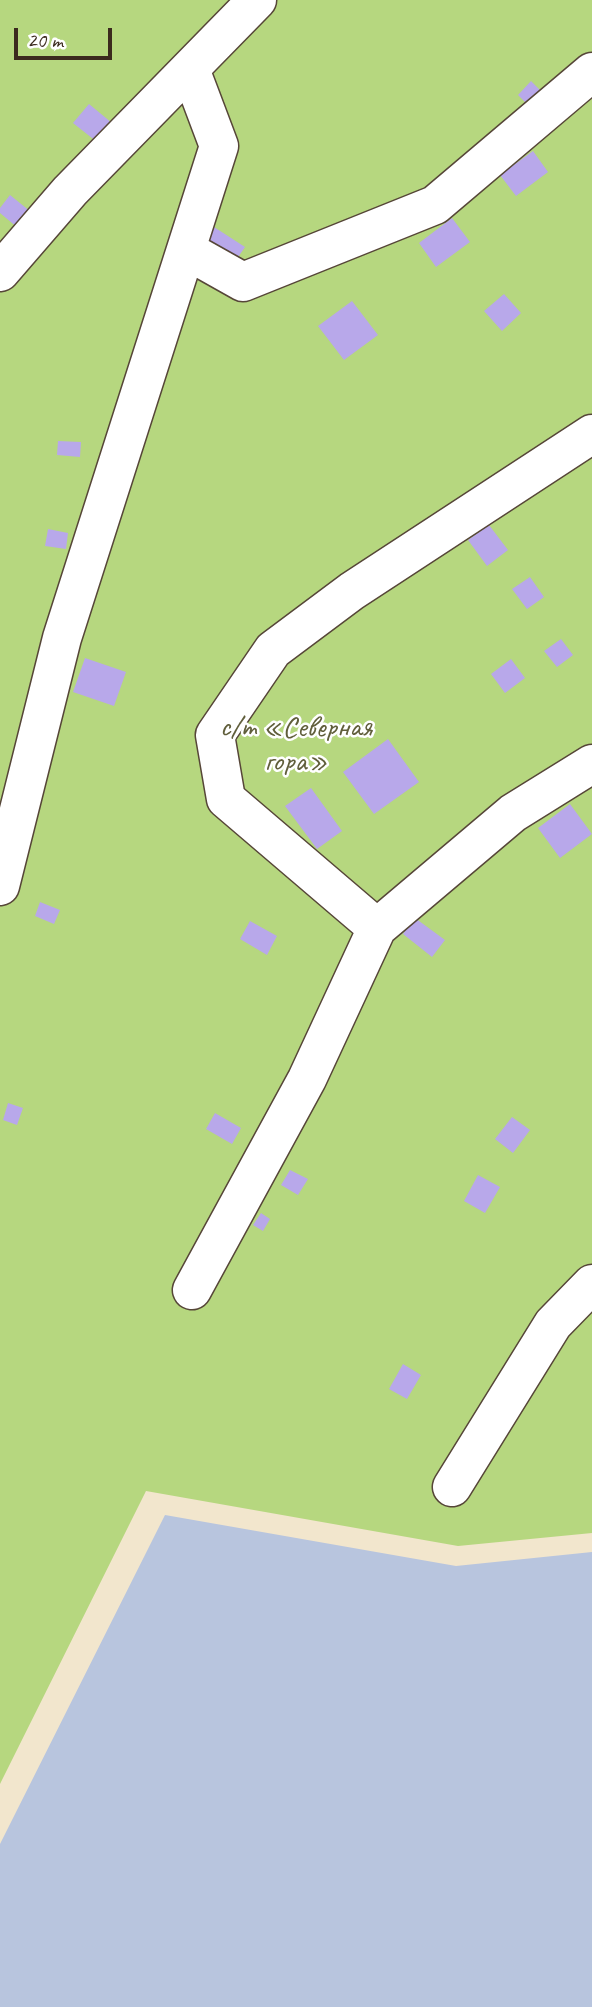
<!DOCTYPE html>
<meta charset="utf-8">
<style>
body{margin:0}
#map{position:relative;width:592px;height:2007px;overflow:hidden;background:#f2e6cd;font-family:Caveat,sans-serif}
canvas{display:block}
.scale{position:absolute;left:14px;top:28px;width:98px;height:32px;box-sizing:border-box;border:4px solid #3b2a1e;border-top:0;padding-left:9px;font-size:21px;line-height:24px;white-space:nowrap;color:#3b2a1e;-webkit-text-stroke:5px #fff;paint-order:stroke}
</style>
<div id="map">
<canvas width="592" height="2007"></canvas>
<div class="scale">20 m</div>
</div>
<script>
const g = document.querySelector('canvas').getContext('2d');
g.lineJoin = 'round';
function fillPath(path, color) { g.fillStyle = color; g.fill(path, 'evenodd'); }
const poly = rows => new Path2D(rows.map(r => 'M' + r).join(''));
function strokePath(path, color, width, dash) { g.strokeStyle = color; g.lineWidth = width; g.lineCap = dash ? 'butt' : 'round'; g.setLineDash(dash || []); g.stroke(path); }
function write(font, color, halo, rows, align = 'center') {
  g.font = font + ' Caveat,sans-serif'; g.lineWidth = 5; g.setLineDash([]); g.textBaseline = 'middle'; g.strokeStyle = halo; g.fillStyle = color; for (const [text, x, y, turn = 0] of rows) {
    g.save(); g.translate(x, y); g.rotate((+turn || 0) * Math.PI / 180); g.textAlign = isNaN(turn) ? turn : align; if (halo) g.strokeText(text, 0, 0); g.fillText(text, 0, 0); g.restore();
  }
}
fillPath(poly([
 [165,1515,456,1566,592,1552,592,2007,0,2007,0,1844]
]), '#b8c5de');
fillPath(poly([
 [0,0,592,0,592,1533,458,1546,146,1491,0,1784]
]), '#b6d77f');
fillPath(poly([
 [531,81,544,94,531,108,518,95],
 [89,104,112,123,97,142,73,123],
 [533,151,548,172,516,196,500,175],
 [10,195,31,212,18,228,0,213,0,208],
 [452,218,470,242,436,267,419,243],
 [214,227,245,247,232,266,201,246],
 [504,294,521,313,502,331,484,311],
 [352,301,378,335,344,360,318,326],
 [58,441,81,442,80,457,57,455],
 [489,525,508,550,487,566,468,540],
 [48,529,68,533,66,549,45,546],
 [530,577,544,597,527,609,512,589],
 [561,639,573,655,557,667,544,651],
 [85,658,126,672,114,706,73,692],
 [511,659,525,678,505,693,491,674],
 [388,739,419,782,374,814,343,772],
 [311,788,342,831,317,849,285,806],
 [570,804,592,834,560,858,538,828],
 [40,902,60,910,54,924,35,916],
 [415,918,445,940,432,957,403,934],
 [250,921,277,936,267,955,240,939],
 [8,1103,23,1108,17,1125,3,1120],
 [215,1113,241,1128,232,1144,206,1129],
 [512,1117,530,1130,513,1153,495,1139],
 [290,1170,308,1179,298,1195,281,1185],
 [478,1175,500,1187,485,1213,464,1201],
 [261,1213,270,1219,263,1231,253,1225],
 [403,1364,421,1375,407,1399,389,1389]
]), '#b8a8ea');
const minor = poly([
 [186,250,243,282,435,205,592,72],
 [0,272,70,191,257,0],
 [0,886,62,638,219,146,190,69],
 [377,928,226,799,215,735,273,650,352,591,592,434],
 [192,1290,307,1079,377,928,513,813,592,764],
 [452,1487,553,1324,592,1284]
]);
strokePath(minor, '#564638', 41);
strokePath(minor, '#fff', 38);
write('30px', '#605e3b', '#fff', [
 ["с/т «Северная",296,728],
 ["гора»",296,762]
]);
</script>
